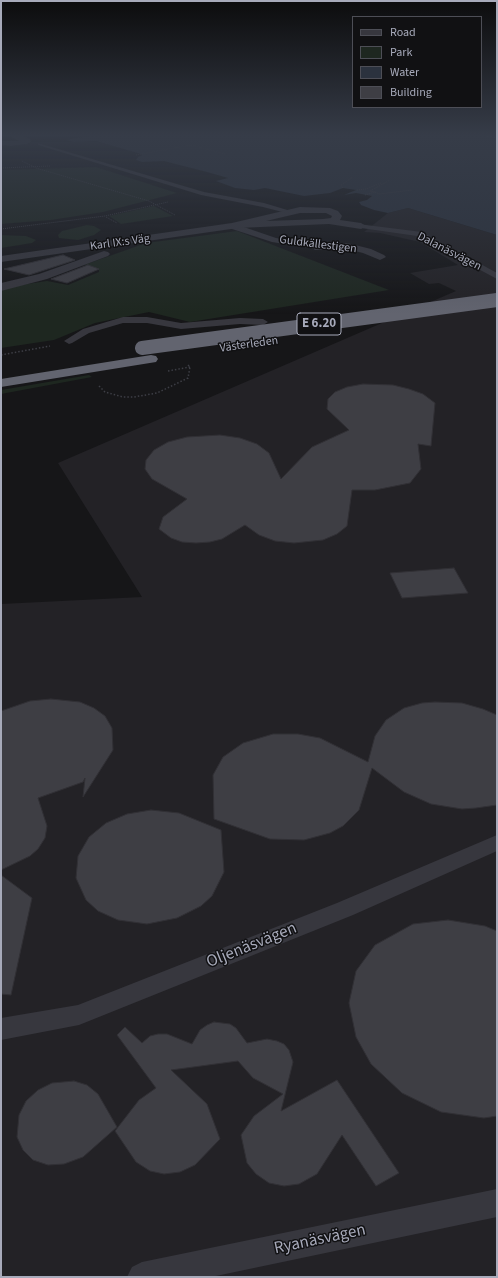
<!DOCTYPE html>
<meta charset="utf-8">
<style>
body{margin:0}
#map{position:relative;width:498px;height:1278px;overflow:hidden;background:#161618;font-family:"Source Sans 3",sans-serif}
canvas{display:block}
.frame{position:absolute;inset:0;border:2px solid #a7aaba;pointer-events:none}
.legend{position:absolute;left:352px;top:16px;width:130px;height:92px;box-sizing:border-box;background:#111113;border:1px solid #4d4e56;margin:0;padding:5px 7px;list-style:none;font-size:12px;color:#a7aaba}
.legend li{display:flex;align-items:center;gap:8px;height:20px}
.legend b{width:20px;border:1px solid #4d4e56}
</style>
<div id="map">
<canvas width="498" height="1278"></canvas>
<div class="frame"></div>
<ul class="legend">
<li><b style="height:5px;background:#37373e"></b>Road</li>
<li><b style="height:11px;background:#1e2720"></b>Park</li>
<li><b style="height:11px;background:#2b323e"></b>Water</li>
<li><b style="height:11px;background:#3e3e44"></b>Building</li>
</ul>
</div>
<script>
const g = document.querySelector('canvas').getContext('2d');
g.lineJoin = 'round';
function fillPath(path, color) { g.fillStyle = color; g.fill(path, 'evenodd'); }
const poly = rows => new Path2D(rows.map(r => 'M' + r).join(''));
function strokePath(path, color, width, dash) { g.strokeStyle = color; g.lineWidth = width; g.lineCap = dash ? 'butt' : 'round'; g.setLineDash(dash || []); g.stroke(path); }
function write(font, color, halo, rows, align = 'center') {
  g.font = font + ' "Source Sans 3",sans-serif'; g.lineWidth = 3; g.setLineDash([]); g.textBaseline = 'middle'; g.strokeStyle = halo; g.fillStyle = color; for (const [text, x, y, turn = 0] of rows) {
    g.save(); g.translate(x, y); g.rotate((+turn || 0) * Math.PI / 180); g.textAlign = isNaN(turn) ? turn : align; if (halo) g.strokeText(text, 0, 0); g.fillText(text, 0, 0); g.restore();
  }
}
fillPath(poly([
 [408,208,497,235,497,1277,1,1277,1,604,142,597,58,463,456,291,439,283,429,284,410,273,458,265,420,242,380,233,364,232,388,213]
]), '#232226');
fillPath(poly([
 [96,167,177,193,103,212,51,220,1,224,1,170],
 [154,206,173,216,121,224,109,216],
 [87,225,94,226,101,230,94,235,78,240,59,238,58,235,62,231],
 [237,231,389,290,190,322,149,312,95,323,54,340,1,348,1,288,47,281,68,285,99,272,99,270,84,265,146,243],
 [1,235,26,236,36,240,32,243,1,248],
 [89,375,92,377,1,394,1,390]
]), '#1e2720');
fillPath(poly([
 [87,135,497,135,497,235,408,208,388,213,374,210,361,205,359,202,367,200,372,196,356,193,344,195,356,190,343,188,330,193,304,196,265,188,254,190,235,188,216,181,228,178,207,172,164,161,142,162,136,160,138,157,142,155,141,154,96,141,74,142,66,140,89,136]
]), '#2b323e');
strokePath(poly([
 [483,135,497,138]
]), '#7b92b8', 1, [2, 1.5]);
const building = poly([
 [63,255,75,260,29,275,4,269,63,255],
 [88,265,99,269,67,283,51,279,88,265],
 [363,384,393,385,409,389,423,394,435,403,431,446,418,444,421,469,410,483,375,490,352,490,347,526,337,534,323,540,294,543,275,541,259,535,245,525,222,539,210,542,196,543,182,542,171,538,159,529,163,517,187,499,152,479,145,469,146,460,154,450,168,442,187,437,220,435,240,438,257,444,269,453,281,479,312,447,349,430,327,409,328,399,335,392,347,387,363,384],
 [454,568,468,593,402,598,390,573,454,568],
 [51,699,80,702,94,708,105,716,112,728,113,750,83,797,85,778,83,782,38,798,47,826,45,838,38,849,30,856,1,870,1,711,30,701,51,699],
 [435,702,462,703,483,709,497,715,497,805,476,808,462,809,431,804,404,792,372,768,359,810,343,826,330,833,304,840,270,839,214,819,213,775,223,757,243,743,273,734,298,734,320,738,368,762,375,736,386,720,404,708,422,703,435,702],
 [151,810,179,813,221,830,224,872,212,896,201,906,177,918,147,924,118,920,98,911,86,900,76,878,78,856,89,837,106,823,127,814,151,810],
 [1,875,32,898,11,995,1,994,1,875],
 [448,920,485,926,497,931,497,1116,484,1118,441,1112,402,1093,371,1064,356,1037,349,1003,356,971,375,945,413,924,448,920],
 [214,1022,230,1024,236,1028,247,1043,267,1039,277,1041,284,1044,289,1050,293,1062,281,1111,337,1080,399,1173,376,1186,342,1135,317,1174,299,1184,284,1186,269,1183,256,1174,247,1163,241,1135,254,1116,283,1094,253,1078,238,1061,171,1070,207,1104,220,1139,195,1165,180,1172,164,1174,150,1171,136,1162,115,1131,139,1100,156,1088,117,1035,125,1027,142,1043,150,1036,158,1034,167,1034,192,1044,200,1030,207,1025,214,1022],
 [74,1081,87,1085,98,1094,117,1127,83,1157,64,1164,48,1165,33,1160,23,1150,17,1137,19,1115,26,1101,38,1090,52,1083,74,1081]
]);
fillPath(building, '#3e3e44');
strokePath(building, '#313035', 1);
strokePath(poly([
 [78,138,86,136,83,135],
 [136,155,191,145,225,154],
 [22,161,36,168,149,201,175,215],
 [1,168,50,166],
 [343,188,341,185,353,177],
 [357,190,366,189,381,183],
 [375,192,379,194,412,190],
 [365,195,375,192,370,191,390,180],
 [106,217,117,223],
 [1,229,105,216,168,202]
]), '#3d3e45', 1, [1, 1]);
strokePath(poly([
 [1,355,50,346],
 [168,371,190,367],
 [99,386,105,392,123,397,134,397,157,393,188,378,190,367,188,365]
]), '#3d3e45', 1.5, [1.5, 2]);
fillPath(poly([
 [38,143,204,192,264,203,294,212,290,214,263,207,201,195,38,145,38,143],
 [229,224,235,224,276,238,315,245,319,247,315,249,272,242,229,228,229,224],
 [358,224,422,232,497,273,497,279,417,236,361,228,358,228,358,224],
 [123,317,147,317,181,323,240,318,263,319,268,322,263,325,240,324,181,329,147,323,123,323,89,333,72,343,69,344,64,341,83,329,123,317],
 [497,835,497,851,353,915,79,1025,1,1040,1,1018,78,1005,337,903,497,835],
 [497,1189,497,1217,211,1277,127,1277,132,1267,142,1262,497,1189]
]), '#37373e');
fillPath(poly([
 [8,135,20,135,30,139,31,142,27,144,11,146,1,145,1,141,19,141,8,135],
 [300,207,330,208,338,211,342,216,340,220,361,223,366,226,361,229,329,224,238,228,1,262,1,256,232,223,300,207],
 [300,213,326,213,332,216,331,218,323,219,266,221,300,213],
 [347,243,371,249,384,255,386,257,380,260,363,253,347,249,315,250,310,247,315,244,347,243],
 [104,251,108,252,110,254,108,256,47,279,1,291,1,283,39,274,104,251]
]), '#37373e');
fillPath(poly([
 [151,355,156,356,158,359,156,362,1,387,1,379,151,355]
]), '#62646f');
strokePath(poly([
 [142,348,497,300]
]), '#62646f', 14);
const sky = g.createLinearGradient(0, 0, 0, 314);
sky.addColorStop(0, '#0c0c0d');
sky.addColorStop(0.43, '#363c48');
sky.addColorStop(1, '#363c4800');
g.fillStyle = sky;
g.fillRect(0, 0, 498, 314);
write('12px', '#a7aaba', '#111113', [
 ["Karl IX:s Väg",120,243,-8],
 ["Guldkällestigen",318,245,7],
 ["Dalanäsvägen",449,252,27],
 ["Västerleden",249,345,-8]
]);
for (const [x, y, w] of [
 [319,324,44]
]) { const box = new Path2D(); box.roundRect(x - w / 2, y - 11, w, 22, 3); g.fillStyle = '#111113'; g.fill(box); strokePath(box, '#a7aaba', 1); }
write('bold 13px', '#a7aaba', null, [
 ["E 6.20",319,324]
]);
write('17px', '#a7aaba', '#111113', [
 ["Oljenäsvägen",252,946,-22],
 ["Ryanäsvägen",320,1240,-12]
]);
</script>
